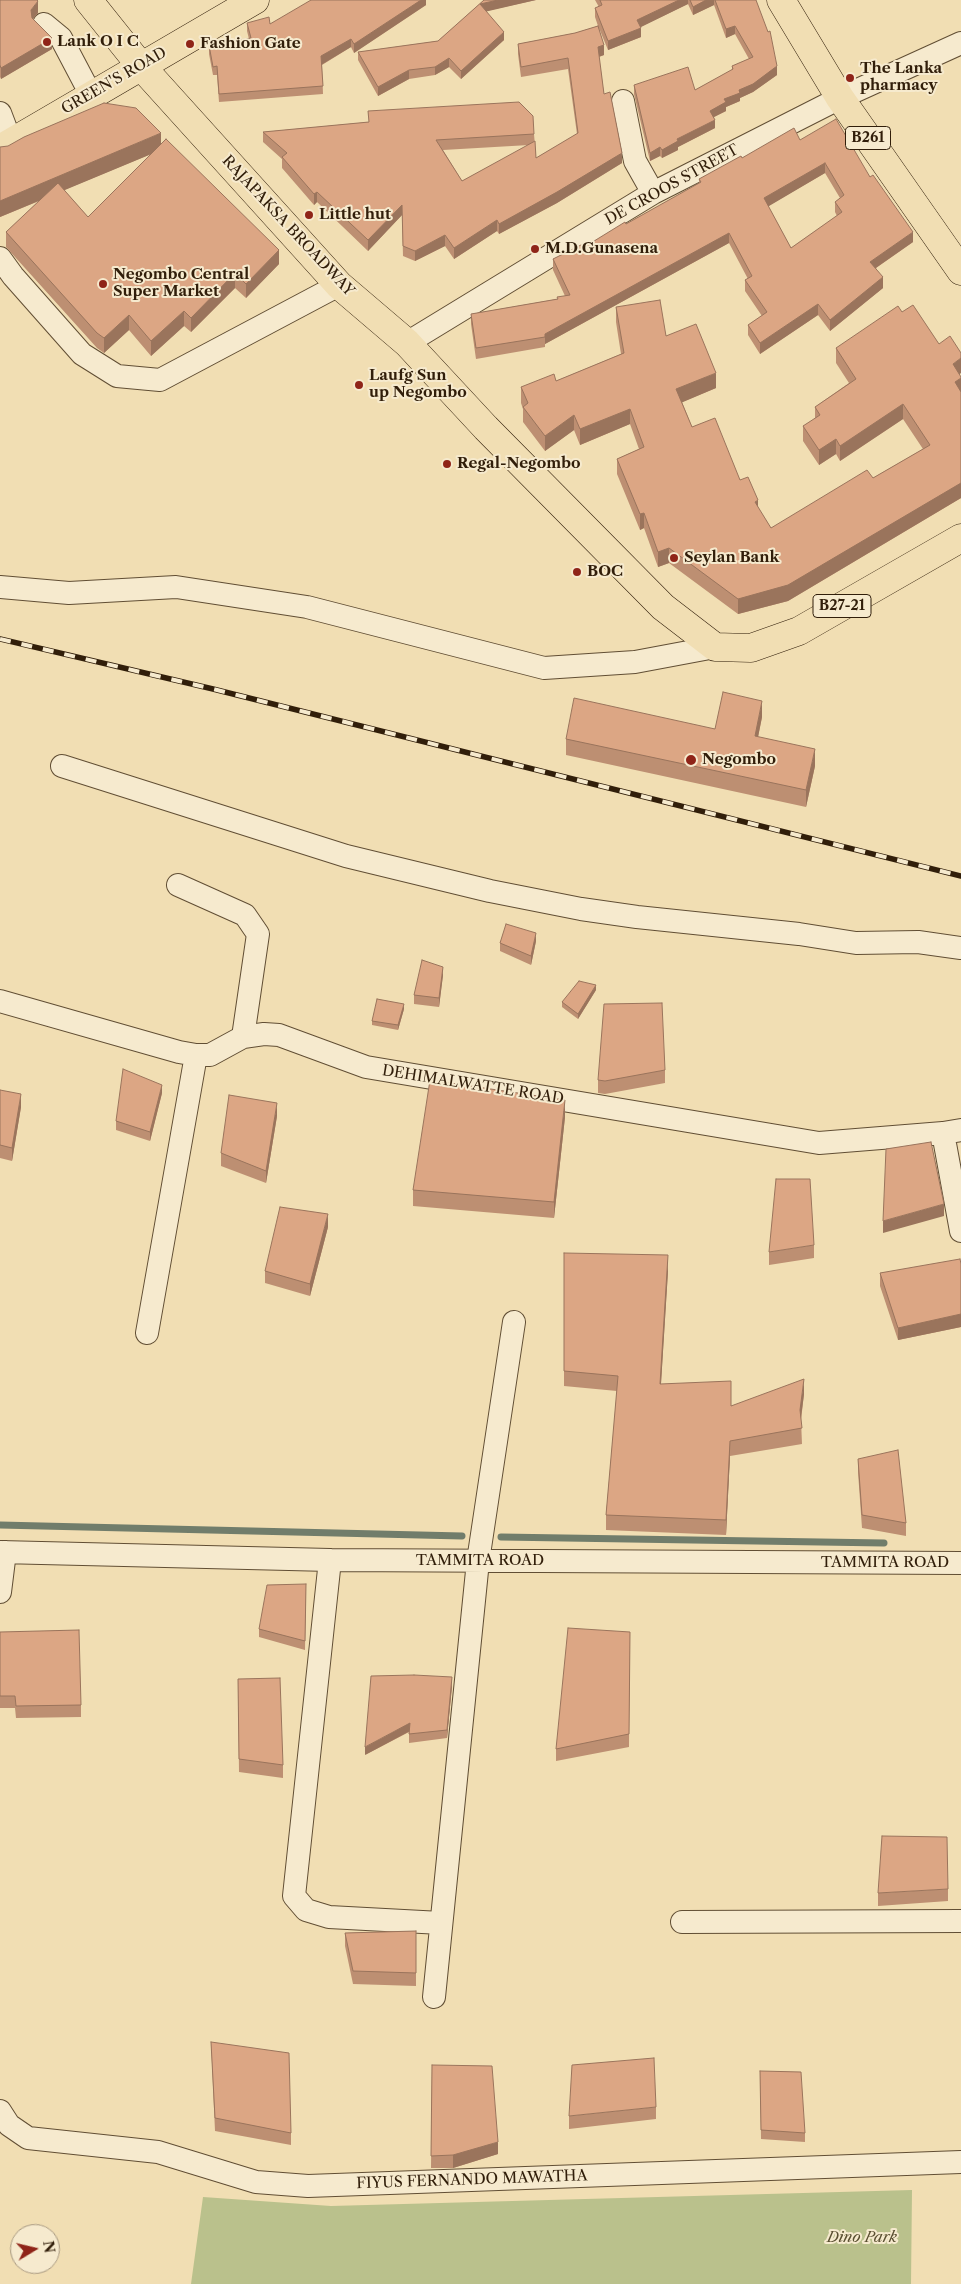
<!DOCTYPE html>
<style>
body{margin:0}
#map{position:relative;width:961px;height:2284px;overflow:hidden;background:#f1deb3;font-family:"Libre Caslon Text",serif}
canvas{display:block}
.north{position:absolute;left:10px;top:2224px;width:50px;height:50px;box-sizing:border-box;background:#f6eace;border:1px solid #a79880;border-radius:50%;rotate:81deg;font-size:14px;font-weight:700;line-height:20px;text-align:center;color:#311e0a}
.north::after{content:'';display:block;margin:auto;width:18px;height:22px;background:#8f2418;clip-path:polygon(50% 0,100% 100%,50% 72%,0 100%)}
</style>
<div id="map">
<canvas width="961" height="2284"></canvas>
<div class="north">N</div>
</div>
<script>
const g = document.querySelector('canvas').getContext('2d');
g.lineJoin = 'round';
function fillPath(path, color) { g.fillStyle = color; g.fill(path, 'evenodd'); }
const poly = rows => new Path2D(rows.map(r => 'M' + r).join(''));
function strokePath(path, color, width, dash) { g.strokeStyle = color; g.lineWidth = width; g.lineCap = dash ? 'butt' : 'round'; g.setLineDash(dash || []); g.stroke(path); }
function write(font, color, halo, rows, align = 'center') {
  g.font = font + ' "Libre Caslon Text",serif'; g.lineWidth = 4; g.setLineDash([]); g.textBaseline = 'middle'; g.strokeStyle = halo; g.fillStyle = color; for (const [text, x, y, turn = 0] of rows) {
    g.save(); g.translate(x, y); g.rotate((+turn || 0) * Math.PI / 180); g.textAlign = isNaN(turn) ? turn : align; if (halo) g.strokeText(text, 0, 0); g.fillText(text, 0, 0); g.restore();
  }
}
fillPath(poly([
 [912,2190,911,2284,191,2284,203,2197,331,2206]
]), '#bac18c');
strokePath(poly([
 [0,1525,462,1536],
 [501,1537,884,1543]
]), '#717d6b', 7);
const minor = poly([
 [44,24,61,38,91,95],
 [623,101,635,161,653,193],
 [0,113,11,142],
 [0,258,13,276,82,354,117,376,160,380,339,285],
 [407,343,653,193,840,98,961,43],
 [0,587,69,593,176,587,307,607,544,668,635,662,715,647],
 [62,766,346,856,490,891,581,909,637,917,799,934,856,943,918,942,961,948],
 [178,885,245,915,258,934,243,1037],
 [0,1001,179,1052,196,1055,210,1055,243,1037,264,1034,279,1035,366,1067,819,1143,943,1133,961,1130],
 [943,1133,961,1231],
 [147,1333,196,1055],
 [0,1552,330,1560,961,1563],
 [330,1560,294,1896,306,1910,329,1917,441,1923],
 [0,1592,5,1552],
 [682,1922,961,1921],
 [434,1997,478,1561,514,1322],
 [0,2111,9,2125,28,2138,158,2152,256,2182,308,2186,961,2162]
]);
const major = poly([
 [88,0,140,65,339,285,407,343,486,428,663,607,715,647,751,648,799,631,961,538],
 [781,0,840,98,961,271],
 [0,149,255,0]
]);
strokePath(minor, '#614e34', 24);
strokePath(major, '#311e0a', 29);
strokePath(minor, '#f6eace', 22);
strokePath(major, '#f1deb3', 28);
const rail = poly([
 [0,639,213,689,961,876]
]);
strokePath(rail, '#311e0a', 5.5);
strokePath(rail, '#f6eace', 4, [11]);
fillPath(poly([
 [0,0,38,13,33,19,52,49,1,79,0,77],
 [426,0,426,5,354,53,351,47,322,65,323,94,219,102,217,75,213,75,209,54,209,45,249,39,247,31,247,23,270,24],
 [484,0,536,0,486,11,504,40,461,79,449,67,435,75,409,79,378,96,358,60,358,52,438,41],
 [595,0,756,0,777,75,753,92,740,98,740,101,726,107,726,111,714,117,715,128,678,147,678,150,662,158,660,156,650,161,634,94,634,85,695,90,732,70,732,66,749,59,735,34,726,38,714,5,693,15,688,4,640,27,641,37,608,50,599,28,604,55,599,57,604,94,622,163,557,203,499,234,497,231,454,259,445,246,415,261,403,256,402,215,368,251,317,202,314,205,282,168,282,159,263,142,263,132,369,122,368,111,534,134,536,158,577,134,568,69,521,77,518,54,518,44,575,33,598,26,595,17,595,8,599,7],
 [529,145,462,181,443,150],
 [800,140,870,177,913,242,876,268,883,288,830,331,818,315,760,354,748,335,748,325,762,316,745,291,745,280,748,279,729,243,545,344,545,347,476,359,471,324,471,314,557,299,565,296,553,270,553,259,586,246,626,224,699,184,699,179,742,158],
 [825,173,840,198,835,202,835,212,837,216,791,248,768,206],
 [161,144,279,264,246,298,235,288,191,332,184,326,151,356,129,330,104,353,97,348,6,247,6,232,39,201,0,217,0,147],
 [151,154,88,217,64,190],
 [616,307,666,336,716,388,682,402,692,427,740,480,771,528,873,478,923,449,903,419,840,461,836,454,819,465,803,441,803,426,815,419,815,407,849,383,836,363,836,348,902,312,959,374,961,498,788,601,738,614,669,563,658,567,644,528,640,530,617,474,617,459,639,449,630,424,580,445,574,430,545,451,523,422,523,409,521,403,521,387,556,381,621,354,616,322],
 [762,717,758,737,815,766,806,807,566,755,566,739,715,729],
 [536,941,531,965,500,951,500,943],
 [443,975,439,1007,414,1004,414,995],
 [596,990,578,1019,562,1007,562,1002],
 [404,1009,398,1030,372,1025,372,1021],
 [665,1070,665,1083,605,1094,598,1093,598,1080],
 [0,1090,21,1107,12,1161,0,1158],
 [162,1093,150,1141,116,1130,116,1121],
 [277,1116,266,1183,221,1166,221,1153],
 [565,1117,554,1218,413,1206,413,1190],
 [328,1227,310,1296,265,1283,265,1271],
 [814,1245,814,1258,769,1265,769,1252],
 [564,1253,668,1271,661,1384,731,1406,804,1394,801,1420,802,1444,730,1456,726,1535,606,1530,606,1515,617,1391,564,1386],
 [961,1264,961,1327,898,1340,880,1286,880,1273],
 [858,1459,906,1523,906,1536,862,1528,858,1472],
 [306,1584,305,1650,259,1637,259,1629],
 [0,1632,81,1705,81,1717,16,1718,15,1708,0,1708],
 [630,1632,629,1747,556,1761,556,1749],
 [238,1679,283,1765,283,1778,239,1772],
 [452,1686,447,1738,409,1743,409,1732,365,1755],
 [948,1889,948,1901,878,1906,878,1893],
 [416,1931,416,1986,353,1984,345,1946,345,1933],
 [211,2042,291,2133,291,2145,215,2131],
 [432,2065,498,2154,453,2168,431,2168],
 [760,2071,805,2133,805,2142,761,2139],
 [656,2107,656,2119,569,2129,569,2116]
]), '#bd8f72');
fillPath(poly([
 [421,0,426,0,426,5,354,53,354,44],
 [498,0,536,0,480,13,480,4],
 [679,0,688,0,688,4,637,29,637,20],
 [706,0,714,0,714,5,693,15,693,7],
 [38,1,38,13,31,21,31,10],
 [735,26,735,34,726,38,726,29],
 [641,28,641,37,608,50,608,41],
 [504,32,504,40,461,79,461,71],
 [52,38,52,49,1,79,1,68],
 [351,39,351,47,321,65,321,56],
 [604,45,604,55,598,57,598,47],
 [449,58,449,67,435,75,435,67],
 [777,66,777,75,753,92,740,98,740,101,726,107,726,111,710,119,710,111,724,99,739,90],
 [409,70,409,79,378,96,378,87],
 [715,120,715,128,678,147,678,150,662,158,662,150,677,139],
 [161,133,161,150,0,217,0,201],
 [660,147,660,156,650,161,650,153],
 [622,153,622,163,557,203,499,234,499,224],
 [825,163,825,173,764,209,764,198],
 [317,192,317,202,314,205,314,194],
 [402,205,402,215,368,251,368,240],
 [497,220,497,231,454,259,454,248],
 [913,232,913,242,870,272,870,262],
 [729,233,729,243,545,344,545,334],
 [445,235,445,246,415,261,415,251],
 [279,250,279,264,246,298,246,284],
 [235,273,235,288,191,332,191,318],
 [883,277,883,288,830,331,830,320],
 [818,304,818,315,760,354,760,343],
 [184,311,184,326,151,356,151,341],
 [129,315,129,330,104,353,104,338],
 [961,358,961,373,953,379,953,364],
 [716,373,716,388,676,405,676,389],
 [961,378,961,393,955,382],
 [903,404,903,419,840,461,840,446],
 [630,409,630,424,580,445,580,429],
 [574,415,574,430,545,451,545,436],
 [836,439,836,454,819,465,819,450],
 [961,483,961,498,788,601,738,614,738,599],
 [758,500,758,515,755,502],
 [644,513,644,528,640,530,640,514],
 [669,548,669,563,658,567,658,552],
 [762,701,762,717,755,752,755,736],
 [815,749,815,766,806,807,806,790],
 [536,933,536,941,531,965,531,956],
 [443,967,443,975,439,1007,439,998],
 [596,985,596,990,578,1019,578,1014],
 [404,1004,404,1009,398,1030,398,1025],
 [162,1085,162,1093,150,1141,150,1132],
 [21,1094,21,1107,12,1161,12,1148],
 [565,1100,565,1117,554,1218,554,1202],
 [277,1103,277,1116,266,1183,266,1171],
 [944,1204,944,1216,883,1233,883,1221],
 [328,1214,328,1227,310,1296,310,1284],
 [668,1255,668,1271,660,1399,660,1384],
 [961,1314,961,1327,898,1340,898,1328],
 [804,1379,804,1394,800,1425,800,1410],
 [730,1441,730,1456,726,1535,726,1520],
 [452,1677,452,1686,447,1738,447,1730],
 [410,1723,410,1731,365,1755,365,1747],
 [498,2142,498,2154,453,2168,453,2155]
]), '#9a745c');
const building = poly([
 [0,0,37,0,38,1,31,10,32,18,52,38,1,68,0,65,0,0],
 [311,0,421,0,354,44,351,39,321,56,323,86,219,94,217,66,213,67,209,45,251,38,247,23,269,17,270,24,311,0],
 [484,0,498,0,480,4,504,32,461,71,449,58,435,67,409,70,378,87,358,52,438,41,484,0],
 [600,0,679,0,637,20,641,28,608,41,595,8,602,5,600,0],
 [690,0,706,0,693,7,690,0],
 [715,0,756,0,768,32,770,31,777,66,753,84,739,90,740,93,724,99,726,102,710,111,715,120,677,139,678,141,662,150,660,147,650,153,634,85,688,67,695,90,733,69,732,66,753,57,735,26,726,29,715,0],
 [598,26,604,45,598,47,604,94,610,92,622,153,557,192,499,224,497,220,454,248,445,235,415,251,403,246,402,205,368,240,317,192,314,194,282,157,287,153,263,132,369,122,368,111,519,102,533,116,534,134,436,140,462,181,535,141,536,158,578,133,568,58,521,67,518,44,575,33,598,26],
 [104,103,136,108,161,133,0,201,0,147,8,146,24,137,104,103],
 [836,119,870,177,873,175,913,232,870,262,883,277,830,320,818,304,760,343,748,325,767,312,745,280,752,276,729,233,545,334,545,337,476,348,471,314,558,299,557,297,570,295,553,259,585,243,586,246,625,222,626,224,701,182,699,179,741,156,742,158,794,128,800,140,836,119],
 [825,163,844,195,835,202,842,212,791,248,764,198,825,163],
 [166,139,279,250,246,284,235,273,191,318,184,311,151,341,129,315,104,338,97,333,6,232,58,183,88,217,166,139],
 [660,300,666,336,696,324,716,373,676,389,692,427,715,418,740,480,748,477,758,500,755,502,771,528,867,470,873,478,930,445,903,404,840,446,836,439,819,450,803,426,820,415,815,407,856,379,836,348,898,306,902,312,913,305,939,344,950,336,961,353,961,358,953,364,961,377,961,378,955,382,961,392,961,483,788,585,738,599,669,548,658,552,644,513,640,514,617,459,644,447,630,409,580,429,574,415,545,436,523,407,528,403,521,387,554,374,556,381,624,353,616,307,660,300],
 [723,692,762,701,755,736,815,749,806,790,566,739,574,698,715,729,723,692],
 [506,924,536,933,531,956,500,943,506,924],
 [422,960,443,967,439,998,414,995,422,960],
 [579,981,596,985,578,1014,562,1002,579,981],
 [377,999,404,1004,398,1025,372,1021,377,999],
 [662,1003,665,1070,605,1081,598,1080,604,1004,662,1003],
 [123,1069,162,1085,150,1132,116,1121,123,1069],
 [430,1080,565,1100,554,1202,413,1190,430,1080],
 [0,1090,21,1094,12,1148,0,1145,0,1090],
 [229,1095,277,1103,266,1171,221,1153,229,1095],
 [931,1142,944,1204,883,1221,886,1149,931,1142],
 [776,1179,810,1179,814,1245,769,1252,776,1179],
 [280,1207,328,1214,310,1284,265,1271,280,1207],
 [564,1253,668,1255,660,1384,731,1381,731,1406,804,1379,800,1410,802,1428,730,1441,726,1520,606,1515,618,1376,564,1371,564,1253],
 [960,1259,961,1264,961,1314,898,1328,880,1273,960,1259],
 [898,1450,906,1523,862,1515,858,1459,898,1450],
 [306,1584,305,1641,259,1629,267,1585,306,1584],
 [568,1628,630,1632,629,1734,556,1749,568,1628],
 [79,1630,81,1705,16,1706,15,1696,0,1696,0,1632,79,1630],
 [414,1675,452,1677,447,1730,409,1734,410,1723,365,1747,371,1676,414,1675],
 [280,1678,283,1765,239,1759,238,1679,280,1678],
 [882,1836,947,1837,948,1889,878,1893,882,1836],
 [416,1931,416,1973,353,1971,345,1933,416,1931],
 [211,2042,289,2053,291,2133,215,2118,211,2042],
 [654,2058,656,2107,569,2116,572,2065,654,2058],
 [432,2065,492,2066,498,2142,453,2155,431,2156,432,2065],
 [760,2071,801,2072,805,2133,761,2130,760,2071]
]);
fillPath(building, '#dca684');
strokePath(building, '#9a745c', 1);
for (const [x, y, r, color] of [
 [47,42,5,"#8f2418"],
 [190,44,5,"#8f2418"],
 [850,78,5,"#8f2418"],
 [309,215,5,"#8f2418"],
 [535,249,5,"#8f2418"],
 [103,284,5,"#8f2418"],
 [359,385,5,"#8f2418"],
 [447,464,5,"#8f2418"],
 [674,558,5,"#8f2418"],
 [577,572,5,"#8f2418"],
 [691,760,6,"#8f2418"]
]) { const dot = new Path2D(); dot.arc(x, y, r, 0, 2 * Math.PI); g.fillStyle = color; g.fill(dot); strokePath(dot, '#f6eace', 2); }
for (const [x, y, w] of [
 [868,138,45],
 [842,606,58]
]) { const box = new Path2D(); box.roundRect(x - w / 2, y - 11.5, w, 23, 4); g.fillStyle = '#f6eace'; g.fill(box); strokePath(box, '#311e0a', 1); }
write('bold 14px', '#311e0a', null, [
 ["B261",868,138],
 ["B27-21",842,606]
]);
write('bold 15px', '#311e0a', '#f6eace', [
 ["Lank O I C",57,42],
 ["Fashion Gate",200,44],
 ["The Lanka",860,69],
 ["pharmacy",860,86],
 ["Little hut",319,215],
 ["M.D.Gunasena",545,249],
 ["Negombo Central",113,275],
 ["Super Market",113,292],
 ["Laufg Sun",369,376],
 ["up Negombo",369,393],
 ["Regal-Negombo",457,464],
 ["Seylan Bank",684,558],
 ["BOC",587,572],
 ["Negombo",702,760]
], 'left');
write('15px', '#311e0a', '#f6eace', [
 ["GREEN'S ROAD",114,81,-30],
 ["DE CROOS STREET",672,185,-29],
 ["RAJAPAKSA BROADWAY",288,226,47],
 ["DEHIMALWATTE ROAD",473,1085,9],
 ["TAMMITA ROAD",480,1561],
 ["TAMMITA ROAD",885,1563],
 ["FIYUS FERNANDO MAWATHA",472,2180,-2]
]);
write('italic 15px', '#5a4f31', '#f6eace', [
 ["Dino Park",862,2238]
]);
</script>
